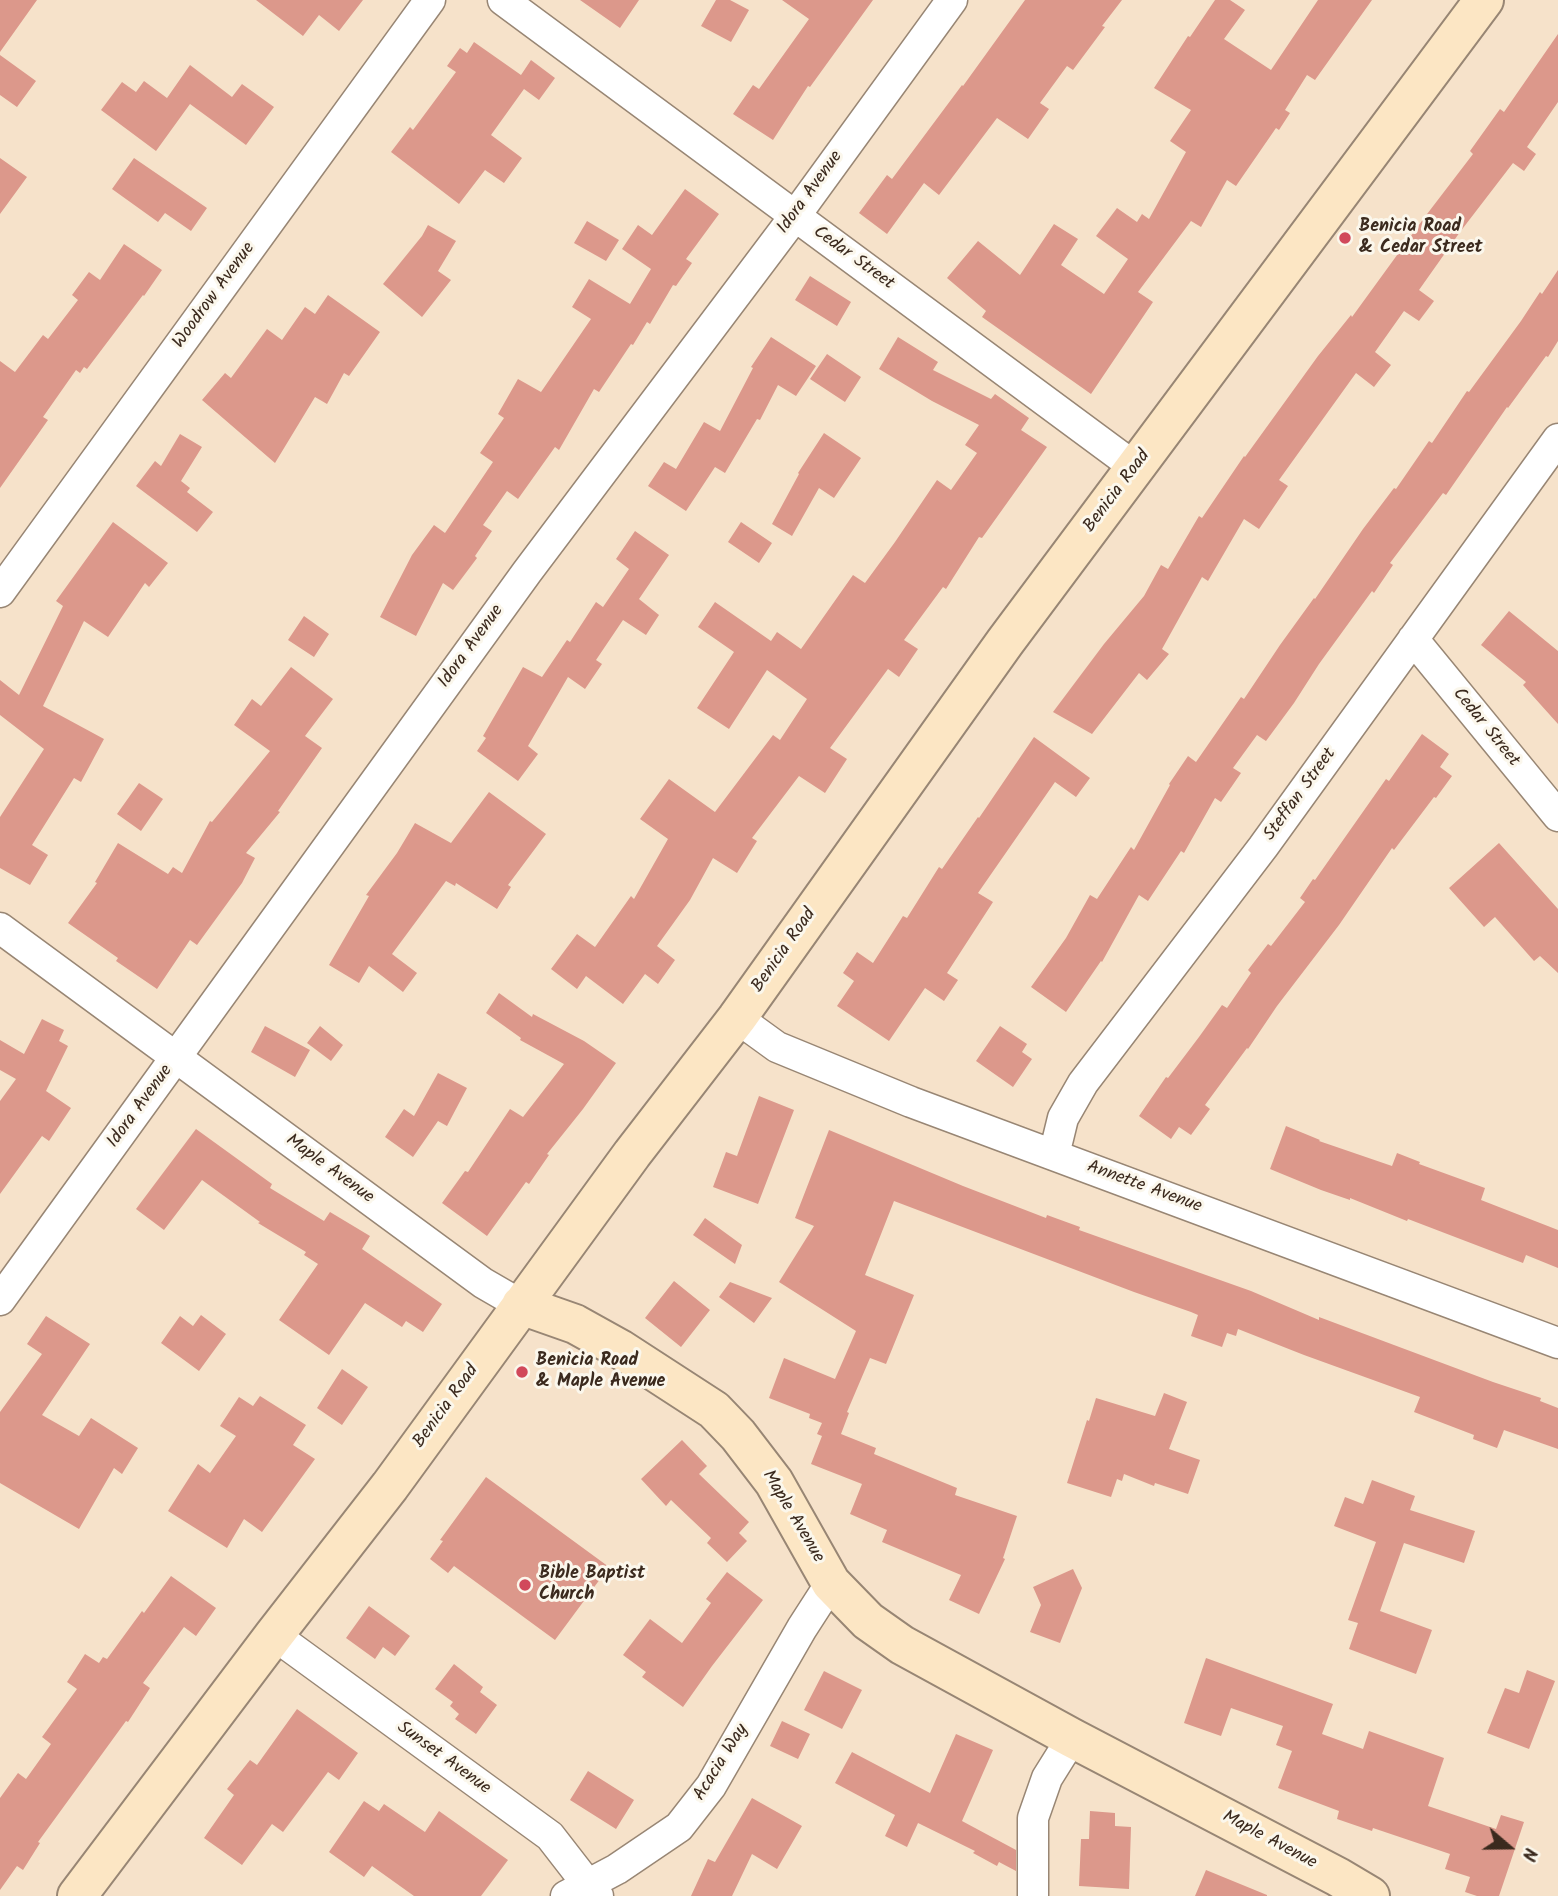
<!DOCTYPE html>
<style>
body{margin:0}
#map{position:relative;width:1558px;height:1896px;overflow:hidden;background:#f6e2ca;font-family:Kalam,sans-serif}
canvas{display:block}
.north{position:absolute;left:1474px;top:1812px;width:70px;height:70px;-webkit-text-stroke:5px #fbf7ec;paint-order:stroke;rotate:110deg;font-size:19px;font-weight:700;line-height:28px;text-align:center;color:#3b2a1e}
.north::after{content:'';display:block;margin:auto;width:24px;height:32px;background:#3b2a1e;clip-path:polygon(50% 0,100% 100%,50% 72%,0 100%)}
</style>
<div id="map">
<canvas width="1558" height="1896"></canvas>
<div class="north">N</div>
</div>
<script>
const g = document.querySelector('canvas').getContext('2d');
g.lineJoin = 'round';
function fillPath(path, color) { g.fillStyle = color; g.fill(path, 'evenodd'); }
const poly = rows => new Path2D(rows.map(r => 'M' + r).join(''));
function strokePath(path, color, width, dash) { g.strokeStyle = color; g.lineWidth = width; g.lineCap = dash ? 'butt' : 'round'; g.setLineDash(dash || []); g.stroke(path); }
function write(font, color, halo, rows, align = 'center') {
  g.font = font + ' Kalam,sans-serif'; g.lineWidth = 6; g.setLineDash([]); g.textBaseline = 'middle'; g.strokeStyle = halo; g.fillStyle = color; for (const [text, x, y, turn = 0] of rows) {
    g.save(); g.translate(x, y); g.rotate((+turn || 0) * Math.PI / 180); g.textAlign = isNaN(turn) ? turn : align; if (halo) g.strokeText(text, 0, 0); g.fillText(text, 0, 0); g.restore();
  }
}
fillPath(poly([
 [0,0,37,0,0,52],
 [256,0,363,0,339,31,319,15,303,36],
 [580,0,639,0,620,28],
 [716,0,730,0,749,10,731,42,701,26],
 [782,0,873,0,810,87,808,86,773,140,733,114,753,85,759,89,809,19],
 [1025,0,1122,0,1102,26,1105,27,1073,70,1067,66,1040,103,1049,109,1028,139,997,118,939,195,924,183,887,234,859,213,887,175,892,179,962,85,963,86],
 [1215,0,1230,0,1245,10,1224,39,1271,70,1318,0,1372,0,1315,80,1307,75,1285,110,1290,113,1279,130,1276,128,1236,186,1227,180,1201,227,1191,221,1138,292,1153,302,1091,394,982,317,986,311,947,278,978,241,1020,275,1054,224,1078,239,1061,265,1104,294,1128,259,1096,236,1117,208,1137,222,1142,214,1149,219,1186,152,1170,141,1191,110,1154,88,1188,36,1190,37],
 [1558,34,1558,102,1527,147,1536,154,1524,171,1513,163,1460,232,1419,290,1434,301,1419,321,1404,311,1375,352,1391,365,1374,387,1356,373,1279,480,1288,486,1259,529,1244,519,1208,581,1202,577,1162,649,1169,654,1147,680,1139,673,1092,734,1053,712,1104,644,1144,596,1161,565,1168,569,1199,516,1202,518,1244,456,1245,457,1318,356,1351,315,1352,317,1424,218,1473,154,1470,151,1500,109,1504,112],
 [474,42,521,75,531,60,555,78,539,100,524,89,491,135,522,158,504,183,485,170,459,204,391,152,410,127,413,130,456,72,447,66,460,48,467,53],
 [0,55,36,81,17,107,0,95],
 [190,65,232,97,242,84,274,107,246,145,190,104,156,151,101,110,122,82,136,92,144,81,167,98],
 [0,158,27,177,0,214],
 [134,158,207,208,191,231,165,213,158,222,112,189],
 [685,189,719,214,686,259,692,263,676,286,673,285,650,324,647,322,633,345,631,344,599,392,594,389,559,450,555,447,518,499,507,491,483,525,492,531,475,556,477,558,453,590,443,583,416,636,380,617,412,555,434,525,445,533,493,462,480,453,504,418,498,414,518,379,541,392,591,319,572,307,589,279,630,304,651,269,622,249,638,225,652,235],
 [587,221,619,240,606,261,574,243],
 [428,225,456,241,438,271,451,280,422,317,383,284,422,236],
 [124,244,162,270,144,296,143,295,87,369,84,367,80,373,76,370,43,417,48,420,0,488,0,361,15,372,43,335,48,339,78,300,72,295,89,272,100,280],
 [1558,270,1558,341,1548,357,1546,356,1508,408,1507,407,1446,495,1443,493,1390,563,1393,565,1374,593,1372,591,1319,664,1294,703,1266,741,1257,735,1233,768,1241,773,1221,802,1215,798,1184,853,1181,851,1148,901,1139,895,1102,962,1101,961,1066,1012,1031,987,1066,938,1090,895,1097,899,1131,847,1134,850,1170,785,1169,784,1188,756,1196,762,1241,697,1244,699,1280,645,1314,598,1315,599,1363,529,1394,488,1396,489,1429,441,1432,443,1467,391,1469,392,1521,321,1540,292,1542,294],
 [810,276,851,302,837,326,795,300],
 [328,295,380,332,349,376,344,373,327,404,315,397,275,463,202,400,225,373,231,378,267,329,282,340,305,307,315,314],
 [771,337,816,366,796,396,778,385,760,420,757,419,725,473,715,467,686,511,648,486,664,462,676,469,704,422,720,431,753,368,751,367],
 [898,337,938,362,933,370,991,399,995,394,1029,418,1021,430,1047,447,982,538,979,537,946,589,943,587,904,640,918,649,899,677,888,669,830,748,847,759,825,793,799,776,752,838,757,841,737,873,713,858,690,900,657,946,675,960,658,984,645,974,623,1004,586,976,577,989,551,969,577,934,595,947,631,896,634,899,668,839,640,819,669,779,715,812,773,735,780,740,807,699,767,670,729,729,697,708,734,652,698,627,715,602,771,641,777,632,801,649,853,575,865,583,895,542,937,480,951,490,977,453,965,445,979,425,932,401,879,369],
 [827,354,861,377,845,402,810,379],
 [824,433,861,458,834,498,819,488,792,536,772,524,799,474,798,473],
 [180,434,202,447,181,481,190,488,187,492,213,512,197,532,136,486,155,461,161,466],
 [113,522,168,563,149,587,145,583,108,637,84,621,43,706,104,739,81,782,74,778,32,845,48,855,30,885,0,868,0,817,44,749,0,715,0,680,19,695,63,606,56,601],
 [741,522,772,543,759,563,728,542],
 [635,531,669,555,639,599,659,615,646,635,623,620,596,660,602,664,585,689,568,677,528,746,538,754,518,781,477,751,486,738,483,736,523,667,542,677,567,640,570,642,596,602,603,607,629,569,616,559],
 [1509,611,1558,651,1558,724,1523,685,1526,682,1481,645],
 [304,616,329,634,314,657,288,640],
 [291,667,333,699,305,736,322,748,278,811,280,812,246,853,255,858,242,883,197,945,190,940,157,989,116,961,118,958,68,923,97,883,95,882,118,843,168,874,173,867,182,873,210,821,212,822,270,751,234,725,252,699,261,706],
 [1422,734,1449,754,1440,767,1452,776,1436,798,1434,797,1394,850,1392,848,1339,925,1277,1006,1248,1049,1247,1048,1205,1105,1210,1109,1191,1135,1179,1127,1171,1139,1139,1116,1166,1077,1168,1078,1199,1037,1222,1005,1227,1008,1251,973,1248,970,1268,944,1271,946,1305,902,1300,898,1313,879,1315,880,1386,779,1389,781],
 [1034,737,1090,778,1076,797,1055,782,978,893,993,902,947,973,958,980,944,1001,925,988,889,1041,837,1006,854,981,843,973,857,952,873,963,903,916,907,918,939,867,942,869,978,817,979,818],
 [139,783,163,799,141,831,117,814],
 [489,792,546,834,508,885,511,887,497,909,456,883,455,886,446,881,392,954,417,973,403,992,369,966,359,983,329,965,369,896,366,895,397,853,415,823,451,843],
 [1499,843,1558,909,1558,973,1540,956,1534,961,1495,917,1484,927,1449,888],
 [499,993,532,1017,533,1014,584,1041,616,1063,583,1109,547,1154,549,1155,529,1184,526,1182,487,1236,442,1203,465,1171,468,1172,510,1109,523,1117,564,1064,520,1040,521,1038,486,1013],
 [42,1019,64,1030,59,1041,68,1046,46,1091,71,1108,49,1141,42,1136,0,1194,0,1101,16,1079,0,1070,0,1040,24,1054],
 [265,1026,310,1050,295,1077,251,1052],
 [320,1026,343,1045,331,1061,307,1043],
 [1000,1026,1027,1044,1022,1052,1032,1059,1013,1087,976,1061],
 [438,1073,467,1088,447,1126,438,1121,413,1157,385,1137,404,1109,414,1116],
 [759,1096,794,1110,758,1204,713,1187,726,1152,737,1156],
 [1286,1126,1320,1140,1319,1141,1392,1166,1397,1153,1420,1162,1419,1164,1485,1188,1481,1200,1558,1230,1558,1268,1526,1255,1523,1263,1408,1219,1407,1221,1350,1198,1350,1200,1321,1190,1270,1169],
 [196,1129,272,1184,270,1188,324,1221,330,1212,370,1236,362,1249,442,1304,423,1332,406,1321,402,1327,365,1303,329,1355,279,1320,318,1264,304,1255,306,1252,258,1223,260,1222,202,1180,164,1230,136,1209],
 [829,1130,963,1186,1046,1218,1047,1215,1080,1227,1079,1230,1251,1291,1319,1320,1319,1317,1493,1382,1541,1398,1540,1401,1558,1408,1558,1449,1504,1430,1497,1448,1473,1439,1474,1435,1414,1412,1420,1397,1304,1355,1238,1329,1236,1336,1227,1333,1222,1347,1191,1336,1198,1315,1191,1312,1134,1292,894,1201,865,1275,914,1295,886,1364,870,1358,847,1412,849,1413,841,1434,876,1448,874,1454,957,1488,955,1495,1017,1516,1003,1558,1005,1559,979,1614,949,1600,961,1575,882,1542,887,1530,850,1514,862,1484,811,1464,822,1436,817,1434,822,1423,809,1418,810,1414,769,1398,784,1358,835,1379,856,1331,779,1282,814,1226,795,1218],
 [705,1218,742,1245,735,1264,693,1235],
 [674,1281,710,1310,681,1347,645,1318],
 [730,1282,772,1298,754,1323,719,1297],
 [201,1315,226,1334,199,1371,161,1343,180,1316,193,1326],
 [46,1316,90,1344,42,1415,79,1436,91,1418,138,1448,122,1474,114,1468,79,1529,0,1483,0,1412,42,1354,27,1344],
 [342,1369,368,1387,342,1425,317,1408],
 [1164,1393,1187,1402,1169,1449,1200,1460,1188,1494,1155,1483,1154,1486,1124,1474,1122,1481,1117,1479,1111,1497,1067,1483,1087,1420,1089,1421,1096,1398,1155,1416],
 [260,1396,306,1425,293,1445,315,1459,262,1532,244,1519,227,1548,168,1511,198,1464,210,1473,236,1436,220,1426,239,1397,253,1406],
 [682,1440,707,1466,699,1474,749,1522,739,1533,747,1541,727,1562,707,1543,711,1538,671,1500,666,1506,641,1479],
 [486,1477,609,1567,555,1640,454,1566,448,1573,430,1559,443,1541,440,1540],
 [1372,1480,1415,1496,1410,1510,1475,1531,1464,1563,1404,1543,1380,1611,1432,1630,1416,1674,1349,1649,1358,1623,1348,1620,1376,1542,1334,1526,1345,1497,1363,1504],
 [1073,1569,1082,1588,1060,1643,1030,1632,1041,1605,1033,1587],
 [727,1572,763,1600,712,1666,683,1707,642,1677,646,1672,623,1655,650,1619,682,1643,711,1603,706,1599],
 [171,1576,216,1608,196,1636,184,1627,143,1683,150,1688,128,1722,126,1721,38,1842,40,1843,23,1870,17,1866,0,1890,0,1798,18,1773,26,1779,51,1744,42,1737,77,1689,67,1682,85,1654,99,1663,103,1657,107,1659,142,1611,144,1613],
 [369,1606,410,1636,395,1656,383,1647,375,1659,346,1638],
 [1206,1658,1333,1704,1322,1734,1363,1749,1369,1731,1444,1758,1428,1806,1496,1829,1501,1815,1524,1822,1499,1896,1477,1896,1465,1892,1470,1877,1445,1869,1450,1854,1373,1828,1372,1831,1337,1819,1339,1811,1278,1788,1292,1751,1276,1745,1283,1726,1231,1708,1221,1736,1184,1723],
 [454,1664,483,1687,480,1692,497,1705,476,1734,455,1719,459,1714,450,1706,453,1702,435,1689],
 [1527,1670,1555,1681,1529,1749,1487,1733,1505,1688,1519,1693],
 [824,1671,862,1690,842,1729,804,1710],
 [297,1709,358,1753,339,1780,328,1772,283,1832,272,1824,242,1865,204,1838,234,1795,227,1789,250,1760,257,1765],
 [782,1721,810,1734,798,1759,770,1746],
 [956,1734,993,1750,962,1821,1016,1850,1016,1871,999,1862,997,1866,973,1853,975,1851,918,1823,907,1847,885,1836,895,1815,835,1783,852,1752,930,1793],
 [588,1771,634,1800,616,1829,570,1800],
 [752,1798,802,1826,777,1869,752,1854,732,1896,691,1896,708,1859,715,1862],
 [364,1801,379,1811,384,1804,425,1832,439,1811,508,1860,481,1896,414,1896,372,1866,364,1877,329,1852],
 [1090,1811,1115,1813,1115,1826,1131,1827,1129,1889,1079,1886,1081,1839,1089,1839],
 [1206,1870,1267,1895,1267,1896,1195,1896]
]), '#dc988b');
const street = poly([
 [503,0,1136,468],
 [0,592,430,0],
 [1413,639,1558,816],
 [0,928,483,1283,521,1305],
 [737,1018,777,1047,911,1102,1558,1343],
 [1054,1155,1063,1118,1083,1083,1263,847,1558,439],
 [0,1300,527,572,795,216,952,0],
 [274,1635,550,1836,588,1885,598,1896],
 [566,1896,617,1869,679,1827,711,1786,802,1628,831,1583],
 [1033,1896,1033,1818,1047,1778,1072,1738]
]);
const secondary = poly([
 [521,1305,575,1324,620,1349,714,1410,738,1435,774,1482,831,1583,868,1621,902,1645,1072,1738,1338,1877,1370,1896],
 [77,1896,274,1635,390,1486,632,1154,737,1018,1005,642,1484,0]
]);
strokePath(street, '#988674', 33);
strokePath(secondary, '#988674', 42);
strokePath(street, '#fff', 30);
strokePath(secondary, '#fce6c4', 38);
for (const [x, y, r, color] of [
 [1345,238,7,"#d1495b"],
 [522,1372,7,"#d1495b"],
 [525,1585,7,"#d1495b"]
]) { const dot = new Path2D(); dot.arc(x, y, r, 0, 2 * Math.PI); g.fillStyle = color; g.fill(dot); strokePath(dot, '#fbf7ec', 2.5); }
write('18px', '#3b2a1e', '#fbf7ec', [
 ["Idora Avenue",811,193,-54],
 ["Cedar Street",853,259,36],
 ["Woodrow Avenue",215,296,-54],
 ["Benicia Road",1118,492,-53],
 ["Idora Avenue",472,647,-54],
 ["Cedar Street",1485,728,51],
 ["Steffan Street",1301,795,-54],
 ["Benicia Road",785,951,-55],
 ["Idora Avenue",141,1107,-54],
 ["Maple Avenue",329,1170,36],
 ["Annette Avenue",1144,1188,20],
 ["Benicia Road",447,1407,-54],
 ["Maple Avenue",792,1517,59],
 ["Sunset Avenue",443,1759,36],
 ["Acacia Way",722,1763,-58],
 ["Maple Avenue",1269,1841,28]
]);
write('bold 18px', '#3b2a1e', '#fbf7ec', [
 ["Benicia Road",1359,228],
 ["& Cedar Street",1359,249],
 ["Benicia Road",536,1362],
 ["& Maple Avenue",536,1383],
 ["Bible Baptist",539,1575],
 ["Church",539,1596]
], 'left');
</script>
